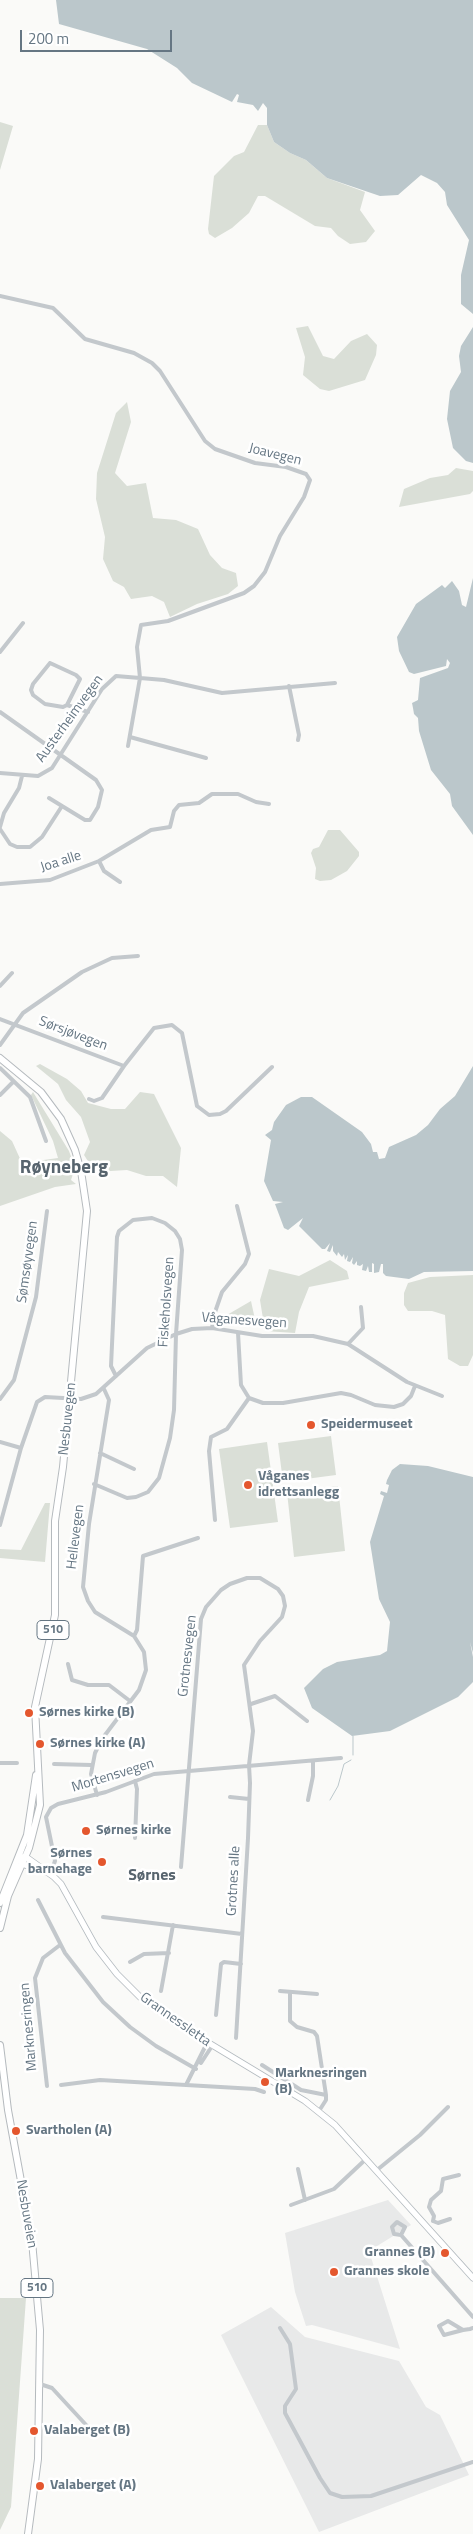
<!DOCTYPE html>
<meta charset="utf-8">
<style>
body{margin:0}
#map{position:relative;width:473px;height:2534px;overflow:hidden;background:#fafaf8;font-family:"Titillium Web",sans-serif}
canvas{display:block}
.scale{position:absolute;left:20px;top:30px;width:152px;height:22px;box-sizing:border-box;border:2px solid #657683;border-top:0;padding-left:6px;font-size:15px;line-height:18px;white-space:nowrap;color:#657683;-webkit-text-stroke:4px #fff;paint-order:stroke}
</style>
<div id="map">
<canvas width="473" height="2534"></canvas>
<div class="scale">200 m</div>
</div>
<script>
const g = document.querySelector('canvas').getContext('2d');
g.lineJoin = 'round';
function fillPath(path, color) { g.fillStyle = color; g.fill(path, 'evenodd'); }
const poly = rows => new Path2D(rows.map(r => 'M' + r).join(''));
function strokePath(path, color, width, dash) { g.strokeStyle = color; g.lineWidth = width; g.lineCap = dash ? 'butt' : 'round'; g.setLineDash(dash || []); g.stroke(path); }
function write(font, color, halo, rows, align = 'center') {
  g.font = font + ' "Titillium Web",sans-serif'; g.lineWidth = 5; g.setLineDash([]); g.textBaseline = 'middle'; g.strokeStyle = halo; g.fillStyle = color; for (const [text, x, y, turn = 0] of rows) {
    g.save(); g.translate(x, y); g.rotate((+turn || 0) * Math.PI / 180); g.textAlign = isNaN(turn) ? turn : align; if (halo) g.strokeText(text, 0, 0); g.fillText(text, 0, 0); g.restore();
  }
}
fillPath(poly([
 [388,2200,411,2225,369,2251,400,2349,312,2325,306,2326,295,2292,285,2233],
 [271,2307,305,2337,399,2361,426,2407,440,2415,469,2475,319,2532,221,2335]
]), '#e8e9e9');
fillPath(poly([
 [0,122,13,126,0,170],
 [258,125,267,125,274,142,290,153,306,160,327,178,365,192,360,210,375,231,366,242,350,244,338,236,331,228,315,226,265,196,258,196,249,213,232,228,215,238,209,234,208,229,214,176,234,156,244,152],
 [308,326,323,356,334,359,351,341,367,334,377,345,376,355,365,380,329,391,320,389,303,375,305,357,296,328],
 [127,402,131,422,115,473,127,486,146,483,153,518,176,520,198,529,210,555,222,568,236,573,238,586,228,594,197,604,170,617,164,602,152,596,131,599,124,587,113,581,103,559,105,537,96,499,97,473,116,413],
 [456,468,473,471,473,491,470,494,399,507,404,489,430,478,448,475],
 [328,830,340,830,359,852,359,856,347,871,331,880,320,881,315,879,316,868,311,853,313,849,319,847],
 [40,1064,67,1079,81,1091,88,1103,111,1109,125,1109,140,1092,154,1094,181,1148,177,1187,163,1176,146,1176,127,1170,95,1172,84,1155,90,1142,81,1117,66,1100,58,1084,36,1066],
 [33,1092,69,1151,75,1168,71,1180,76,1184,55,1187,0,1206,0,1131,12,1141,22,1163,58,1158,53,1141,31,1095],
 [330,1260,347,1271,349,1279,309,1287,299,1312,295,1333,265,1331,260,1300,269,1269,299,1276],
 [473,1275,473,1355,468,1366,460,1366,448,1359,445,1315,432,1311,408,1311,404,1305,404,1293,408,1283,430,1277],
 [251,1301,256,1324,234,1325,220,1319],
 [331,1436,336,1475,283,1482,278,1443],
 [267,1442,278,1522,230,1528,219,1449],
 [338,1486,345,1551,294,1557,287,1492],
 [45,1503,50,1503,45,1562,0,1558,0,1549,21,1550],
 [0,2298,26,2298,11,2507,0,2530]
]), '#dadfd7');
fillPath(poly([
 [56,0,473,0,473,314,461,304,461,275,469,240,447,205,445,192,437,183,421,175,398,195,380,196,327,178,306,160,290,153,274,142,267,125,267,108,263,103,258,111,253,105,237,102,239,95,237,94,232,102,192,83,177,68,147,49,59,24],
 [473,327,473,463,466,461,453,448,447,419,450,391,461,372,459,356,461,346],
 [473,578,473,835,452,806,450,794,431,770,419,731,418,718,414,714,413,708,412,703,418,700,420,678,448,668,450,663,447,659,446,666,414,674,409,672,399,651,397,637,416,604,442,585,445,588,452,581,459,591,462,605,466,607],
 [473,1066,473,1271,424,1272,409,1279,386,1276,383,1273,383,1264,381,1264,379,1272,374,1273,374,1264,372,1263,372,1272,369,1272,368,1266,366,1271,362,1270,363,1264,360,1266,357,1265,357,1261,354,1265,352,1263,353,1257,350,1262,347,1261,348,1255,345,1260,344,1254,342,1257,338,1252,337,1256,333,1251,333,1245,330,1252,327,1251,330,1243,325,1249,322,1249,299,1226,303,1218,288,1230,284,1228,275,1204,283,1202,273,1201,264,1181,271,1140,265,1135,272,1130,274,1122,286,1105,301,1097,312,1097,362,1132,371,1144,373,1152,377,1152,379,1159,385,1158,389,1147,416,1135,428,1125,440,1109,455,1096],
 [400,1464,428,1466,473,1477,473,1653,470,1642,473,1657,473,1682,458,1697,390,1731,352,1736,312,1708,304,1688,323,1669,337,1662,380,1655,387,1651,390,1622,379,1599,370,1542,384,1496,380,1494,381,1491,387,1493,389,1485,386,1484,387,1480,392,1470]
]), '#bbc7cb');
strokePath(poly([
 [353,1736,353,1755],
 [330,1800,338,1786,344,1764,351,1760]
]), '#bbc7cb', 1);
const secondary = poly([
 [46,1872,22,1864,19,1857,26,1857,54,1877,61,1884,96,1947,117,1974,140,1997,174,2022,305,2101,335,2125,473,2278]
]);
const primary = poly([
 [0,1058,41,1092,61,1119,75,1150,81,1171,87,1211,63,1467,55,1521,55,1615,35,1707,40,1805,29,1848,8,1896,0,1928],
 [0,1903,27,1835,36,1775],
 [0,2045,8,2110,32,2241,40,2330,38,2459,28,2534]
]);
strokePath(secondary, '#b3babf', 7);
strokePath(primary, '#b5babe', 8);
strokePath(poly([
 [0,296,53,308,85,339,134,353,152,363,160,371,205,441,215,449,255,463,286,467,306,474,310,480,304,497,280,536,265,572,254,586,244,593,168,621,141,625,137,647,140,678,128,746],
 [0,652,23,623],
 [50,663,76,675,80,679,67,705,63,707,45,704,33,695,31,690,33,684,50,663],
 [289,686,299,735,298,740],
 [67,705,88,712],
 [0,712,96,780,102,790,98,807,90,820,85,820,62,806,42,837,30,847,17,847,10,844,0,829],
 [130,737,206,758],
 [0,773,38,776,52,768,102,689,116,676,164,680,222,693,335,683],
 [49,798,62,806],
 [0,827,4,813,19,788,22,776],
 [99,861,104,871,120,882],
 [0,884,50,880,99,861,151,830,170,827,174,811,179,805,199,803,212,794,238,794,256,802,269,804],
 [0,986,12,973],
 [0,1019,124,1066,154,1028,172,1025,182,1033,197,1106,209,1115,220,1114,226,1111,272,1067],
 [0,1045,23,1013,82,972,112,958,138,956],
 [0,1068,30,1097,46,1141],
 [0,1095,13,1082],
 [89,1099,94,1101,102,1098,124,1066],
 [212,1328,214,1315,222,1292,245,1264,249,1254,237,1206],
 [238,1333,241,1385,249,1398,263,1403,283,1403,341,1393,351,1395,375,1405,394,1407,403,1404,411,1396,415,1386],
 [348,1344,363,1328,361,1307],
 [0,1399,14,1380,36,1297,47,1211],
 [0,1442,21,1448],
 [100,1453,134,1469],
 [94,1484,127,1498,136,1497,148,1492,159,1478,170,1438,174,1410,176,1334,182,1250,180,1239,175,1231,165,1223,152,1218,133,1220,119,1231,117,1237,111,1366,116,1376],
 [215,1520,209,1451,211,1437,227,1429,249,1398],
 [0,1525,21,1448,37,1402,45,1397,81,1399,96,1394,147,1348,176,1334,192,1329,212,1328,262,1336,313,1336,348,1344,407,1382,442,1396],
 [134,1636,137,1630,143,1556,198,1538],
 [68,1664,72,1680,88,1685,109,1685,130,1701],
 [251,1704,275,1696,307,1721],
 [0,1763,17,1763],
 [54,1764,91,1765],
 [135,1781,137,1789,135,1838],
 [97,1795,91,1774,95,1753,102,1739,139,1690,146,1670,144,1652,134,1636,95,1612,88,1601,83,1587,89,1524,109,1400,104,1389],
 [230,1797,249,1799],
 [308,1800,313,1776,313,1761],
 [181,1867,201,1619,206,1607,221,1590,230,1584,247,1578,260,1578,278,1589,283,1596,285,1606,282,1617,260,1641,244,1665,253,1731,249,1765,250,1783,248,1838,236,2038],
 [50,1875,55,1861,46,1817,51,1808,58,1804,106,1792,154,1774,341,1758],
 [38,1900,65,1953,103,2002,130,2027,156,2046,196,2069],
 [103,1917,242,1934],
 [130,1962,144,1954,169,1953],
 [161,1991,173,1925],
 [280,1991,317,1994],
 [290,1992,290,2021,297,2027,314,2032,317,2036,326,2095,326,2100,319,2111],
 [216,2015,221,1964,224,1962,241,1964],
 [201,2063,212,2046],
 [262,2065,301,2090,326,2095],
 [61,2085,100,2080,255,2089,264,2092],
 [186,2085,207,2043],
 [47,2086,35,1978,43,1958,60,1945],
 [298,2169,305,2200],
 [377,2170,420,2135,448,2107],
 [291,2205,334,2189,366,2159],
 [433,2221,434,2216,429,2207,431,2200,441,2191,443,2179,459,2175],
 [433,2221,438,2223,450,2219],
 [401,2235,405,2227,397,2222,392,2227,394,2234,401,2235,473,2317],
 [280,2328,290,2344,296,2389,285,2406,285,2413,320,2478,330,2493,342,2497,371,2496,473,2462],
 [463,2330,448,2321,439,2326,444,2335,463,2330,470,2329,473,2328],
 [40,2384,52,2388,88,2427]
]), '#c3c8cc', 4);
strokePath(secondary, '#fff', 5.5);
strokePath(primary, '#fff', 6);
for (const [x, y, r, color] of [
 [311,1425,5,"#e4572e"],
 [248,1485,5,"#e4572e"],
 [29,1713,5,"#e4572e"],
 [40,1744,5,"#e4572e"],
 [86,1831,5,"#e4572e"],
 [102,1862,5,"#e4572e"],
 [265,2082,5,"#e4572e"],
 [16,2131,5,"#e4572e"],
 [445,2253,5,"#e4572e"],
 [334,2272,5,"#e4572e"],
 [34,2431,5,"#e4572e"],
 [40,2486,5,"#e4572e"]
]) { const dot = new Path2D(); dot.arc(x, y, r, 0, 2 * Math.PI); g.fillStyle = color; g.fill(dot); strokePath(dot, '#fff', 2); }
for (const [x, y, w] of [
 [53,1630,32],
 [37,2288,32]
]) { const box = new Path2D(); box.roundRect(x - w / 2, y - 9.5, w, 19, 4); g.fillStyle = '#fff'; g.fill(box); strokePath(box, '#657683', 1); }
write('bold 12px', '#657683', null, [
 ["510",53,1630],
 ["510",37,2288]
]);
write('14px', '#657683', '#fff', [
 ["Joavegen",275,455,14],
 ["Austerheimvegen",70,719,-54],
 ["Joa alle",61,862,-18],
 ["Sørsjøvegen",73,1034,21],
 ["Sømsøyvegen",28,1262,-82],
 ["Fiskeholsvegen",167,1302,-86],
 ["Våganesvegen",244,1321,4],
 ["Nesbuvegen",68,1419,-84],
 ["Hellevegen",76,1537,-83],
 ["Grotnesvegen",188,1656,-84],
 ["Mortensvegen",113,1776,-17],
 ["Grotnes alle",234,1881,-87],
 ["Grannessletta",175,2020,35],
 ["Marknesringen",29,2027,-95],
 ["Nesbuveien",26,2214,80]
]);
write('bold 14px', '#657683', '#fff', [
 ["Speidermuseet",321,1425],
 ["Våganes",258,1477],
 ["idrettsanlegg",258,1493],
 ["Sørnes kirke (B)",39,1713],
 ["Sørnes kirke (A)",50,1744],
 ["Sørnes kirke",96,1831],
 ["Sørnes",92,1854,"right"],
 ["barnehage",92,1870,"right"],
 ["Marknesringen",275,2074],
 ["(B)",275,2090],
 ["Svartholen (A)",26,2131],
 ["Grannes (B)",435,2253,"right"],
 ["Grannes skole",344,2272],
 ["Valaberget (B)",44,2431],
 ["Valaberget (A)",50,2486]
], 'left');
write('bold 16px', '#57646e', '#fff', [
 ["Sørnes",152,1876]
]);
write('bold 19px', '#57646e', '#fff', [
 ["Røyneberg",64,1168]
]);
</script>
